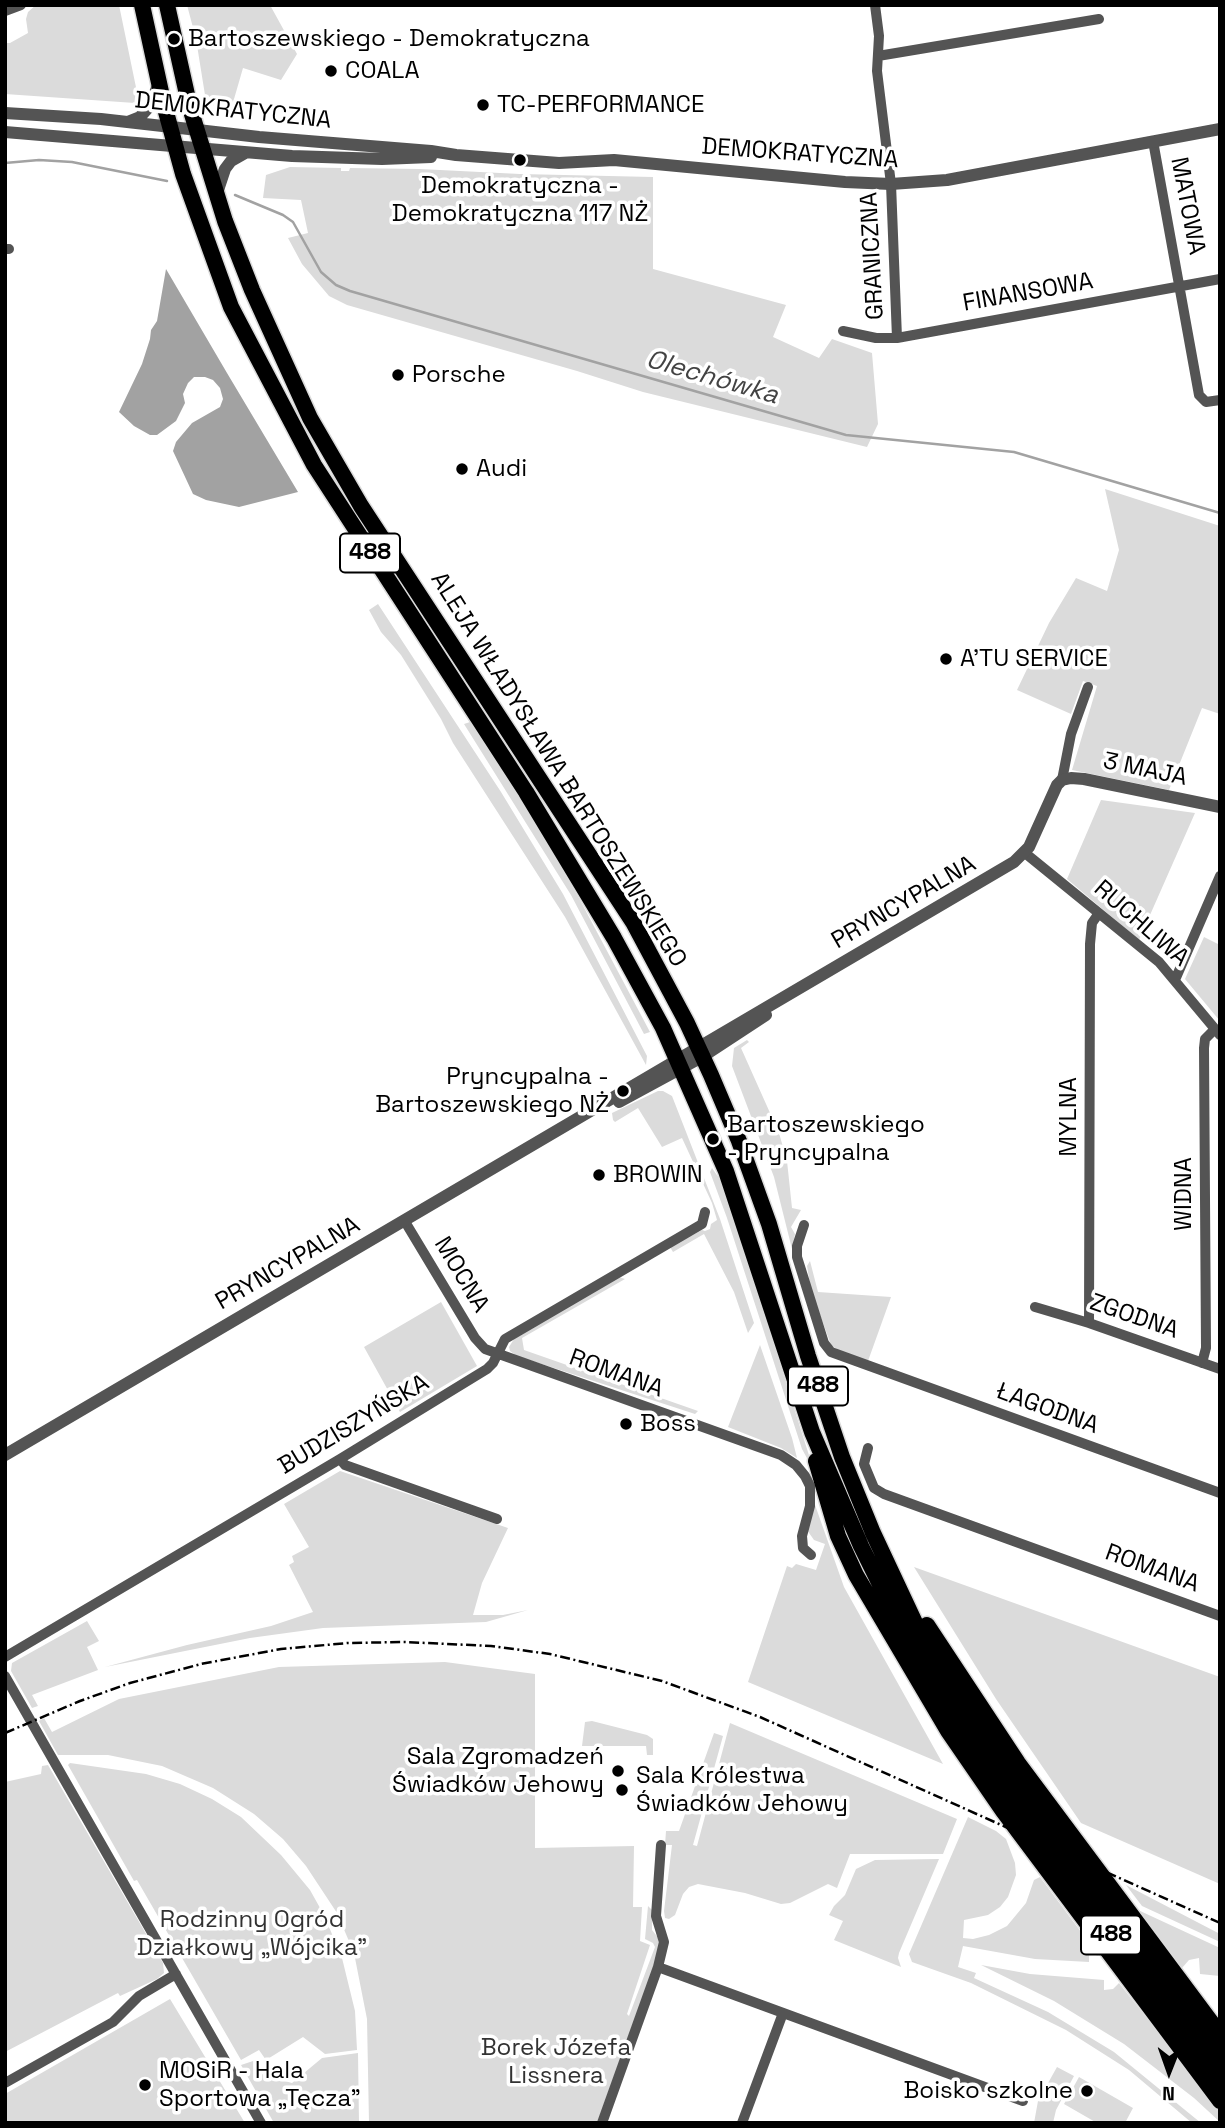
<!DOCTYPE html>
<meta charset="utf-8">
<style>
body{margin:0}
#map{position:relative;width:1225px;height:2128px;overflow:hidden;background:#fff;font-family:"Space Grotesk",sans-serif}
canvas{display:block}
.frame{position:absolute;inset:0;border:7px solid #000;pointer-events:none}
.north{position:absolute;left:1134px;top:2037px;width:70px;height:70px;-webkit-text-stroke:5px #fff;paint-order:stroke;rotate:181deg;font-size:19px;font-weight:700;line-height:28px;text-align:center;color:#000}
.north::after{content:'';display:block;margin:auto;width:24px;height:32px;background:#000;clip-path:polygon(50% 0,100% 100%,50% 72%,0 100%)}
</style>
<div id="map">
<canvas width="1225" height="2128"></canvas>
<div class="frame"></div>
<div class="north">N</div>
</div>
<script>
const g = document.querySelector('canvas').getContext('2d');
g.lineJoin = 'round';
function fillPath(path, color) { g.fillStyle = color; g.fill(path, 'evenodd'); }
const poly = rows => new Path2D(rows.map(r => 'M' + r).join(''));
function strokePath(path, color, width, dash) { g.strokeStyle = color; g.lineWidth = width; g.lineCap = dash ? 'butt' : 'round'; g.setLineDash(dash || []); g.stroke(path); }
function write(font, color, halo, rows, align = 'center') {
  g.font = font + ' "Space Grotesk",sans-serif'; g.lineWidth = 7; g.setLineDash([]); g.textBaseline = 'middle'; g.strokeStyle = halo; g.fillStyle = color; for (const [text, x, y, turn = 0] of rows) {
    g.save(); g.translate(x, y); g.rotate((+turn || 0) * Math.PI / 180); g.textAlign = isNaN(turn) ? turn : align; if (halo) g.strokeText(text, 0, 0); g.fillText(text, 0, 0); g.restore();
  }
}
fillPath(poly([
 [36,5,119,5,138,97,135,103,5,94,5,43,10,43,28,33,26,19,28,12],
 [187,5,270,5,297,54,281,80,243,68,232,106,239,109,234,111,221,110,207,101,205,95,196,39],
 [290,167,341,168,341,171,349,171,350,168,420,169,520,174,653,177,653,269,786,305,773,337,819,358,832,339,872,353,878,424,867,447,643,392,577,371,347,305,329,296,302,264,288,238,308,233,301,200,263,198,266,175],
 [1105,489,1220,526,1220,714,1202,708,1169,790,1072,770,1097,686,1083,681,1071,714,1017,690,1049,623,1076,578,1107,591,1119,550],
 [378,604,501,792,563,894,647,1056,646,1065,565,917,453,743,441,719,401,655,381,632,369,610],
 [470,722,516,791,580,900,650,1032,644,1034,571,895,464,724],
 [1101,800,1195,813,1139,940,1067,879],
 [1204,937,1220,945,1220,1021,1185,979],
 [747,1040,749,1042,741,1048,779,1133,787,1161,792,1208,801,1210,791,1227,795,1234,792,1249,774,1177,732,1066,734,1048],
 [658,1091,663,1091,672,1096,720,1219,754,1323,748,1333,734,1292,704,1234,673,1252,670,1247,702,1230,705,1231,710,1229,711,1224,717,1220,712,1203,682,1138,662,1147,638,1108,615,1122,613,1120,612,1113],
 [712,1168,719,1178,740,1238,814,1471,802,1449,727,1218,710,1172],
 [810,1261,818,1292,891,1297,868,1361,838,1350,831,1345,811,1290,807,1266],
 [619,1277,625,1279,522,1338,524,1350,698,1411,695,1414,517,1356,510,1351,509,1347,514,1339],
 [441,1302,477,1366,400,1412,364,1347],
 [760,1345,792,1438,797,1458,781,1448,728,1427],
 [340,1471,508,1528,482,1583,473,1615,503,1615,528,1610,486,1622,323,1628,250,1638,105,1667,187,1645,271,1626,313,1612,289,1565,294,1562,292,1556,309,1547,284,1504],
 [814,1502,844,1587,943,1764,748,1682,787,1566,792,1568,796,1564,816,1570,825,1544,814,1540,807,1530],
 [914,1567,1220,1677,1220,1884,1081,1823,996,1699],
 [87,1621,99,1641,87,1647,98,1670,32,1695,38,1706,32,1708,11,1671,12,1663],
 [445,1662,535,1674,535,1848,634,1846,633,1907,642,1907,640,1941,650,1945,627,2014,629,2016,655,1947,653,1943,645,1939,648,1906,652,1910,652,1930,660,1940,658,1954,597,2123,369,2123,367,2019,354,1953,337,1913,306,1866,283,1839,254,1814,213,1788,162,1766,108,1755,58,1755,39,1721,44,1718,52,1732,119,1699,279,1667],
 [592,1721,647,1735,653,1739,653,1755,647,1755,646,1746,582,1746,585,1722],
 [730,1723,957,1819,943,1854,850,1854,837,1888,828,1884,790,1903,781,1904,745,1893,698,1884,689,1887,683,1894,675,1915,669,1919,665,1918,664,1911,672,1845,665,1845,666,1831,679,1831,714,1733,723,1736,693,1845,697,1846],
 [70,1763,146,1774,180,1784,212,1799,241,1817,281,1855,310,1890,324,1915,342,1958,355,2011,357,2050,325,2054,303,2037,266,2060,259,2050,241,2060,137,1880,134,1881,68,1765],
 [48,1765,163,1963,164,1973,157,1979,120,1996,118,1993,116,1994,5,2052,5,1782,41,1774,42,1766],
 [968,1817,996,1831,1006,1839,1015,1863,1016,1875,1008,1897,1000,1907,988,1915,964,1920,963,1938,973,1939,989,1935,1007,1926,1026,1903,1034,1880,1040,1877,1099,1956,1089,1953,1089,1962,1035,1959,963,1946,958,1967,976,1973,974,1978,1048,2012,1114,2052,1201,2123,1192,2123,1129,2070,1066,2030,971,1983,912,1962,909,1954],
 [939,1859,899,1953,898,1958,901,1967,834,1940,843,1921,829,1915,834,1906,845,1895,856,1869,875,1860],
 [1126,1885,1220,1934,1220,1942,1142,1906],
 [1138,1910,1220,1948,1220,1976,1200,1974,1199,1958,1189,1960,1182,1968],
 [981,1965,1030,1974,1104,1980,1104,1990,1113,1989,1119,1983,1220,2111,1220,2122,1194,2098,1124,2044,1054,2001],
 [170,1999,245,2123,5,2123,5,2094],
 [358,2053,359,2123,274,2123,241,2065,256,2060,271,2077,292,2083,322,2058],
 [1057,2067,1074,2076,1056,2110,1053,2123,1034,2123,1038,2101],
 [1079,2077,1133,2108,1125,2123,1097,2123,1064,2104]
]), '#dbdbdb');
fillPath(poly([
 [166,269,227,373,298,492,239,507,206,500,193,494,173,451,176,442,192,423,220,407,223,399,220,388,213,380,205,377,194,377,188,383,183,394,185,403,176,421,157,435,150,435,134,426,119,412,142,364,150,339,151,330,157,321]
]), '#a2a2a2');
strokePath(poly([
 [5,163,39,160,72,162,167,181],
 [235,195,283,215,293,222,321,272,336,285,350,291,846,435,1014,452,1220,513]
]), '#a2a2a2', 2.5);
const primary = poly([
 [142,5,163,101,183,174,231,307,314,465,526,792,614,938,663,1028,726,1171,812,1432,861,1546,902,1629,974,1748,1220,2079],
 [167,5,190,108,225,221,252,290,310,418,361,506,633,922,687,1023,711,1075,739,1141,769,1224,808,1356,842,1457,873,1533,917,1627,953,1690,995,1754,1220,2056],
 [816,1461,838,1536,856,1575,948,1731,1003,1811,1220,2101],
 [927,1625,1018,1763,1220,2034]
]);
strokePath(primary, '#dbdbdb', 19);
strokePath(poly([
 [875,5,879,36,877,71,891,184,897,338],
 [5,11,21,5],
 [878,56,1099,19],
 [1153,141,1199,395,1206,402,1220,400],
 [5,249,9,249],
 [843,331,876,338,897,338,1220,279],
 [1062,780,1071,734,1088,687],
 [1025,853,1159,962,1220,1035],
 [1175,980,1220,876],
 [404,1220,475,1338,485,1349,781,1455,796,1465,805,1476,810,1486,810,1506,802,1536,803,1548,811,1555],
 [804,1225,797,1246,797,1257,824,1343,831,1352,1220,1493],
 [1035,1307,1089,1323,1220,1369],
 [1089,1323,1090,944,1092,923,1099,913],
 [1202,1363,1206,1348,1204,1048,1205,1039,1215,1029],
 [868,1448,864,1464,874,1488,884,1494,1220,1616],
 [340,1459,345,1465,497,1519],
 [5,1657,340,1459,487,1369,493,1363,505,1339,702,1224,705,1212],
 [5,1676,261,2123],
 [658,1967,1023,2101],
 [5,2083,113,2022,139,1996,176,1974],
 [602,2123,658,1967,664,1942,656,1916,661,1845],
 [742,2123,783,2013]
]), '#545454', 10);
strokePath(poly([
 [5,113,101,119,259,137,431,151,456,155,559,163,614,160,845,182,891,184,947,180,1220,129],
 [130,121,140,117,148,108,159,84],
 [5,132,292,156,382,159,431,157],
 [216,196,225,169,231,161,245,153],
 [619,1102,702,1057,766,1015],
 [5,1455,1014,862,1029,847,1057,785,1062,780,1071,778,1084,779,1220,807]
]), '#545454', 12);
strokePath(primary, '#000', 16);
strokePath(poly([
 [5,1733,80,1701,130,1683,201,1664,281,1649,348,1643,405,1642,491,1646,550,1654,662,1681,760,1717,1220,1923]
]), '#000', 2.5, [10, 3.5, 2, 3.5]);
for (const [x, y, r, color] of [
 [174,39,7,"#000"],
 [331,71,7,"#000"],
 [483,105,7,"#000"],
 [520,160,7,"#000"],
 [398,375,7,"#000"],
 [462,469,7,"#000"],
 [946,659,7,"#000"],
 [623,1091,7,"#000"],
 [713,1139,7,"#000"],
 [599,1175,7,"#000"],
 [626,1424,7,"#000"],
 [618,1771,7,"#000"],
 [622,1790,7,"#000"],
 [145,2085,7,"#000"],
 [1087,2091,7,"#000"]
]) { const dot = new Path2D(); dot.arc(x, y, r, 0, 2 * Math.PI); g.fillStyle = color; g.fill(dot); strokePath(dot, '#fff', 2.5); }
for (const [x, y, w] of [
 [370,553,60],
 [818,1386,60],
 [1111,1935,60]
]) { const box = new Path2D(); box.roundRect(x - w / 2, y - 19.5, w, 39, 5); g.fillStyle = '#fff'; g.fill(box); strokePath(box, '#000', 2); }
write('bold 23px', '#000', null, [
 ["488",370,553],
 ["488",818,1386],
 ["488",1111,1935]
]);
write('24px', '#000', '#fff', [
 ["Bartoszewskiego - Demokratyczna",188,39],
 ["COALA",345,71],
 ["TC-PERFORMANCE",497,105],
 ["Demokratyczna -",520,186,"center"],
 ["Demokratyczna 117 NŻ",520,214,"center"],
 ["Porsche",412,375],
 ["Audi",476,469],
 ["A'TU SERVICE",960,659],
 ["Pryncypalna -",609,1077,"right"],
 ["Bartoszewskiego NŻ",609,1105,"right"],
 ["Bartoszewskiego",727,1125],
 ["- Pryncypalna",727,1153],
 ["BROWIN",613,1175],
 ["Boss",640,1424],
 ["Sala Zgromadzeń",604,1757,"right"],
 ["Świadków Jehowy",604,1785,"right"],
 ["Sala Królestwa",636,1776],
 ["Świadków Jehowy",636,1804],
 ["MOSiR - Hala",159,2071],
 ["Sportowa „Tęcza”",159,2099],
 ["Boisko szkolne",1073,2091,"right"]
], 'left');
write('24px', '#000', '#fff', [
 ["DEMOKRATYCZNA",233,111,6],
 ["DEMOKRATYCZNA",800,154,4],
 ["MATOWA",1187,206,79],
 ["GRANICZNA",873,256,-93],
 ["FINANSOWA",1028,293,-10],
 ["ALEJA WŁADYSŁAWA BARTOSZEWSKIEGO",558,770,58],
 ["3 MAJA",1145,770,12],
 ["PRYNCYPALNA",904,903,-30],
 ["RUCHLIWA",1141,924,41],
 ["MYLNA",1069,1117,-90],
 ["WIDNA",1184,1194,-90],
 ["PRYNCYPALNA",288,1264,-30],
 ["MOCNA",461,1275,59],
 ["ZGODNA",1134,1317,19],
 ["ROMANA",616,1374,20],
 ["ŁAGODNA",1047,1409,20],
 ["BUDZISZYŃSKA",354,1425,-31],
 ["ROMANA",1152,1569,20]
]);
write('24px', '#323232', '#fff', [
 ["Rodzinny Ogród",252,1920],
 ["Działkowy „Wójcika”",252,1948],
 ["Borek Józefa",556,2048],
 ["Lissnera",556,2076]
]);
write('italic 26px', '#434343', '#fff', [
 ["Olechówka",712,378,16]
]);
</script>
